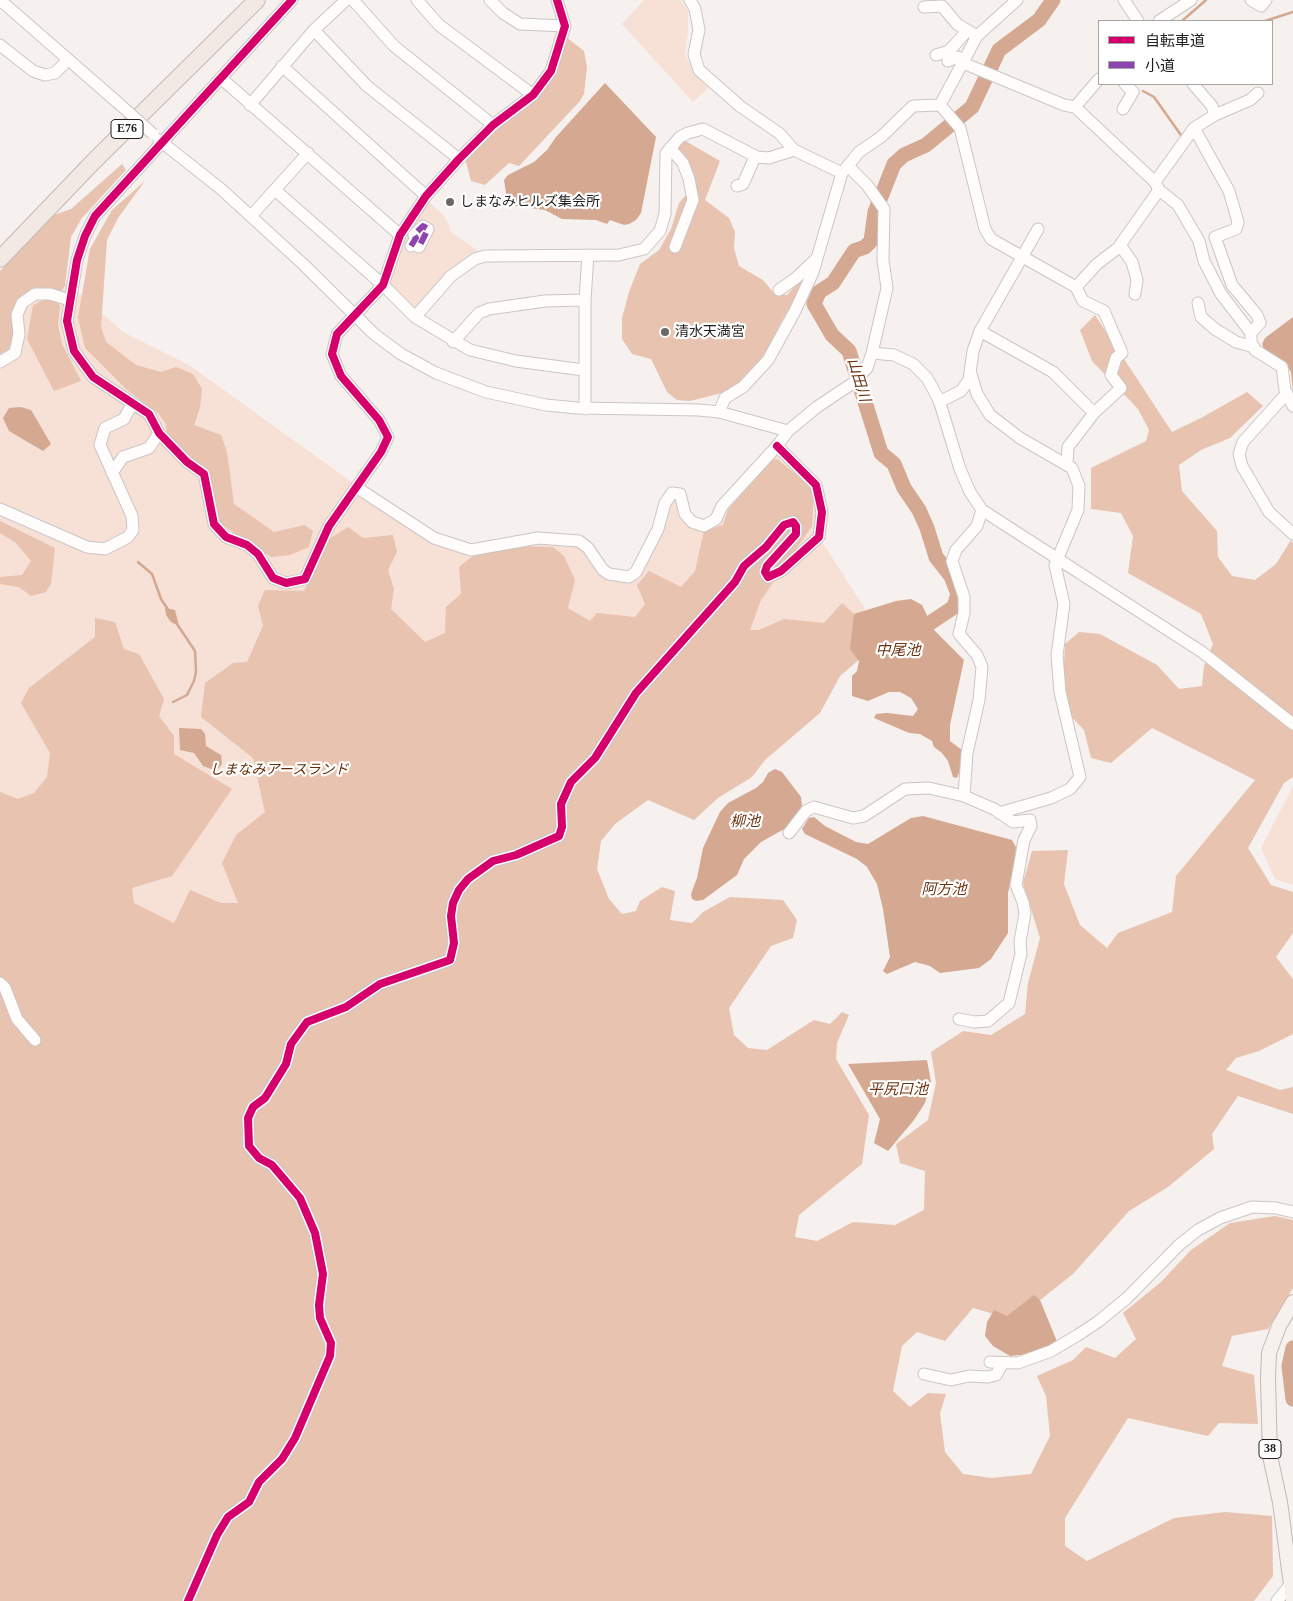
<!DOCTYPE html>
<meta charset="utf-8">
<style>
body{margin:0}
#map{position:relative;width:1293px;height:1601px;overflow:hidden;background:#f6f0ee;font-family:"Times New Roman","Noto Sans JP",serif}
canvas{display:block}
.legend{position:absolute;left:1098px;top:20px;width:175px;height:65px;box-sizing:border-box;background:#fff;border:1px solid #a6a5a4;margin:0;padding:6px 9px;list-style:none;font-size:15px;color:#211e1c}
.legend li{display:flex;align-items:center;gap:10px;height:25px}
.legend b{width:25px;border:1px solid #a6a5a4}
</style>
<div id="map">
<canvas width="1293" height="1601"></canvas>
<ul class="legend">
<li><b style="height:6px;background:#d6006c"></b>自転車道</li>
<li><b style="height:6px;background:#8e44ad"></b>小道</li>
</ul>
</div>
<script>
const g = document.querySelector('canvas').getContext('2d');
g.lineJoin = 'round';
function fillPath(path, color) { g.fillStyle = color; g.fill(path, 'evenodd'); }
const poly = rows => new Path2D(rows.map(r => 'M' + r).join(''));
function strokePath(path, color, width, dash) { g.strokeStyle = color; g.lineWidth = width; g.lineCap = dash ? 'butt' : 'round'; g.setLineDash(dash || []); g.stroke(path); }
function write(font, color, halo, rows, align = 'center') {
  g.font = font + ' "Times New Roman","Noto Sans JP",serif'; g.lineWidth = 4.5; g.setLineDash([]); g.textBaseline = 'middle'; g.strokeStyle = halo; g.fillStyle = color; for (const [text, x, y, turn = 0] of rows) {
    g.save(); g.translate(x, y); g.rotate((+turn || 0) * Math.PI / 180); g.textAlign = isNaN(turn) ? turn : align; if (halo) g.strokeText(text, 0, 0); g.fillText(text, 0, 0); g.restore();
  }
}
fillPath(poly([
 [644,0,681,0,688,12,688,31,685,54,694,72,708,88,693,102,622,24],
 [427,200,446,218,451,232,480,252,415,309,385,284,403,237],
 [44,262,123,332,189,365,403,519,471,550,547,539,579,541,603,570,629,577,672,493,685,514,704,526,777,446,816,485,819,537,865,609,802,721,647,796,615,816,530,933,0,918,0,299],
 [1293,786,1293,885,1275,879,1261,848]
]), '#f7e0d5');
fillPath(poly([
 [566,37,584,51,587,67,584,94,580,101,519,166,509,163,485,185,471,181,465,158,501,125,535,98],
 [682,139,720,161,705,200,729,218,735,232,734,248,739,266,763,280,774,293,787,295,803,277,808,281,785,315,762,359,741,381,722,393,690,401,677,400,667,392,651,359,632,354,622,339,622,318,629,292,640,264,659,250,671,229,679,203,696,183,677,148],
 [122,164,126,170,82,218,71,237,65,286,61,291,40,290,13,320,13,340,8,350,0,354,0,271,54,215,71,209],
 [145,181,118,218,107,240,101,327,106,342,136,365,161,372,176,367,193,374,202,389,200,408,194,425,221,435,227,452,234,504,274,532,305,525,313,531,309,547,290,555,271,557,221,524,207,472,167,434,166,424,158,413,127,390,85,348,78,317,90,249,112,210],
 [44,300,57,301,60,306,58,325,62,344,81,381,54,391,27,339,33,305],
 [1095,315,1172,432,1201,418,1247,392,1263,406,1230,438,1201,450,1179,465,1182,491,1217,531,1218,557,1232,576,1255,580,1276,564,1291,540,1293,543,1293,777,1284,783,1248,848,1271,885,1293,892,1293,933,1276,957,1293,979,1293,1034,1259,1051,1236,1058,1226,1070,1280,1090,1293,1087,1293,1114,1238,1096,1212,1134,1214,1149,1168,1187,1129,1211,1073,1274,1015,1320,973,1308,945,1341,917,1332,902,1346,893,1391,910,1407,928,1393,946,1394,940,1413,945,1452,963,1474,991,1478,1031,1474,1050,1436,1046,1396,1037,1376,1073,1360,1086,1347,1115,1358,1136,1339,1123,1313,1161,1282,1191,1250,1230,1223,1275,1216,1293,1220,1293,1288,1268,1329,1232,1336,1222,1366,1254,1375,1258,1424,1219,1423,1208,1436,1128,1418,1065,1518,1065,1546,1087,1561,1174,1518,1225,1512,1272,1516,1273,1576,1254,1601,0,1601,0,792,18,799,34,793,47,777,50,753,21,703,29,688,95,637,95,618,115,622,124,649,139,654,164,699,159,716,174,736,174,754,232,789,172,876,132,888,134,903,174,923,190,890,221,903,238,903,222,863,236,835,265,812,253,758,201,717,205,683,233,663,247,662,263,626,258,606,265,590,304,591,329,539,348,527,363,538,393,535,397,552,388,570,394,589,391,609,425,642,445,633,446,607,461,594,459,567,480,550,508,546,553,547,564,556,575,580,568,608,590,621,597,613,635,617,645,604,637,585,649,571,681,587,695,571,704,531,723,525,728,510,768,462,777,459,814,489,812,526,761,600,750,630,759,630,784,619,824,623,842,603,863,622,869,651,840,676,820,713,765,760,752,777,718,798,694,820,648,800,615,824,601,841,597,869,609,899,622,914,636,911,640,901,662,887,675,891,670,920,692,923,703,912,730,897,783,900,797,920,793,938,771,946,729,1008,734,1035,748,1048,767,1050,814,1020,830,1024,842,1012,849,1015,837,1043,836,1059,869,1115,862,1164,799,1215,795,1237,817,1241,853,1222,895,1225,924,1210,925,1171,900,1163,896,1144,928,1120,936,1083,931,1052,963,1031,991,1035,1025,1014,1028,983,1040,938,1023,883,1032,851,1068,850,1064,884,1080,925,1107,948,1118,933,1172,912,1176,876,1255,780,1152,728,1111,763,1091,758,1084,730,1066,711,1063,682,1065,644,1079,632,1100,634,1157,665,1179,689,1202,686,1204,666,1213,644,1201,614,1128,573,1133,536,1121,513,1091,509,1091,468,1146,441,1149,430,1138,409,1092,361,1080,330],
 [0,521,55,548,51,584,46,592,31,596,19,587,0,584,0,577,22,575,31,561,16,543,0,533]
]), '#e7c3b0');
fillPath(poly([
 [605,83,656,137,641,213,636,220,629,224,624,225,610,220,607,224,596,220,562,219,545,210,508,205,504,180,508,175,534,162,547,150,556,137],
 [1293,317,1293,391,1291,372,1286,364,1264,350,1262,344,1265,338],
 [9,408,21,407,31,410,51,444,43,451,9,431,3,418],
 [911,599,922,605,934,630,964,660,950,725,950,741,966,753,957,778,953,777,948,761,942,753,934,747,932,741,920,734,909,733,874,718,876,714,887,713,913,716,918,709,911,698,900,692,889,692,868,701,852,696,852,676,857,671,859,661,850,649,854,614,896,601],
 [165,608,175,610,179,626,171,622,166,615],
 [179,728,201,729,205,734,206,746,221,755,222,764,216,771,203,766,194,753,180,750],
 [775,769,782,772,801,797,802,806,786,828,761,842,744,859,737,875,703,900,696,901,692,899,691,894,697,878,703,848,720,812,728,803,756,788,763,782,768,773],
 [923,816,1012,840,1016,847,1015,862,1008,893,1008,933,991,959,979,968,940,973,930,966,915,962,887,974,883,971,890,957,883,909,877,884,867,867,857,859,805,834,802,829,809,818,814,817,825,826,856,842,868,844,911,818],
 [927,1060,931,1082,925,1103,914,1120,888,1151,874,1143,880,1119,848,1064],
 [1034,1295,1040,1300,1058,1344,1030,1354,1010,1356,993,1346,985,1336,987,1322,994,1310,1007,1316]
]), '#d4a891');
strokePath(poly([
 [1182,21,1206,0],
 [1265,21,1293,12],
 [1143,91,1154,97,1183,138],
 [138,562,152,574,161,599,169,611],
 [173,702,187,695,194,681,196,672,195,651,177,624]
]), '#d4a891', 2.5);
strokePath(poly([
 [930,623,954,607,958,594,951,576,936,557,927,528,919,510,904,488,894,464,881,453,849,351,832,335,814,304,819,292,833,283,854,251,865,247,871,241,875,212,894,164,904,155,926,145,972,107,999,50,1039,20,1053,0],
 [1293,1348,1289,1366,1293,1399]
]), '#d4a891', 15);
const minor = poly([
 [0,0,117,102],
 [292,0,95,216,85,236,77,260,67,321,74,351,93,377,149,414,159,433,187,462,204,474,214,524,226,537,247,545,258,554,273,578,286,583,305,579,329,526,381,452,388,437,379,420,341,376,332,354,337,334,383,285,400,235,426,196,459,159,493,125,533,95,551,71,565,26,557,0],
 [353,0,394,46,493,125],
 [417,0,439,25,533,95],
 [490,0,503,13,520,24,565,26],
 [690,0,695,9,699,30,694,54,699,70,741,107,779,133,794,150,842,173],
 [1124,0,1138,21],
 [1251,0,1261,6,1266,0],
 [924,7,942,6,957,24,977,36],
 [1159,21,1191,0],
 [314,30,367,86,459,159],
 [0,45,33,71,45,75,55,73,68,60],
 [936,55,949,51,967,31],
 [948,61,957,57,965,59],
 [963,63,1064,105,1075,107,1155,182,1159,190,1178,205,1199,241,1204,261,1221,294,1251,333,1251,342,1255,350,1282,367,1285,390,1293,406],
 [282,66,426,196],
 [222,79,400,235],
 [1193,84,1212,106,1215,115],
 [250,105,314,30,346,0],
 [940,105,960,128,985,229,991,239,1076,287],
 [1075,107,1099,79],
 [1123,109,1133,92,1125,84],
 [1194,128,1229,191,1238,222,1236,229,1215,237,1232,285,1257,315,1260,323,1251,333],
 [159,140,221,189,303,264,374,334,401,354,436,373,486,392,546,405,577,408,699,410,719,412,788,431],
 [670,148,683,163,689,179,693,200,675,247],
 [1155,182,1194,128,1215,115,1250,100,1258,93],
 [737,186,743,184,755,157],
 [275,190,383,285,415,317,451,276,475,259,485,256,619,255,644,249,660,231,665,214,666,153,680,137,688,133,703,129,757,157,769,158,794,150],
 [251,216,308,153],
 [1120,245,1132,262,1137,280,1135,294],
 [411,246,416,238,414,235,423,226,428,229,419,247],
 [779,290,796,278,816,259],
 [1198,303,1201,317,1215,329,1236,342,1254,347],
 [415,317,470,350,516,361,584,370],
 [980,331,1053,372,1094,413,1068,447,1067,464],
 [453,342,479,313,489,309,545,301,585,300],
 [872,353,894,355,913,364,927,378,939,400,960,469,970,492,982,510,1202,652,1293,724],
 [0,362,15,353,19,334,17,315,22,303,35,294,50,294,70,300],
 [971,374,977,394,990,415,1020,438,1072,468,1079,486,1078,510,1055,565,1064,604,1057,655,1060,692,1080,777,1070,789,1051,798,999,813],
 [1287,393,1243,442,1239,454,1242,466,1269,512,1293,534],
 [939,402,961,391,969,380,973,351,980,331,1038,229],
 [585,409,585,300,588,255],
 [719,412,725,398,743,387,768,360,795,311,813,272,842,173,859,152,881,137,913,106,940,105,977,36,1017,0],
 [1094,413,1121,388,1111,375,1116,358,1122,353,1104,311,1083,301,1076,287,1097,264,1118,248,1159,190],
 [112,473,123,457,149,448,159,433],
 [356,487,434,538,471,550,538,538,579,541,588,548,603,570,609,574,629,577,636,572,658,529,665,503,672,493,680,494,685,514,692,522,704,526,716,519,722,506,777,446,788,431,817,407,853,383,867,368,872,353,887,288,883,260,884,209,867,185,848,166],
 [0,509,87,547,105,549,128,537,133,530,132,516,100,445,105,428,124,419,132,404],
 [789,833,806,811,814,807,853,818,864,816,905,789,929,788,964,796],
 [0,983,5,988,17,1019,35,1040],
 [959,1019,974,1022,988,1021,1009,1003,1021,954,1020,942,1025,913,1023,902,1016,885,1024,840,1031,826,1030,820,1013,822,994,809,964,796,967,753,979,700,982,667,977,655,959,634,964,613,964,597,952,561,956,550,977,526,982,510],
 [990,1362,1018,1363,1051,1351,1078,1335,1099,1321,1127,1298,1179,1245,1198,1230,1220,1218,1252,1207,1276,1208,1293,1212],
 [924,1374,951,1380,969,1376,988,1377,996,1375,1003,1363],
 [188,1601,217,1535,228,1517,249,1502,259,1482,282,1459,295,1438,330,1356,331,1343,320,1318,319,1305,323,1274,315,1233,300,1198,272,1165,259,1158,249,1146,248,1118,253,1107,265,1098,286,1064,291,1044,307,1022,346,1007,380,984,450,960,454,943,451,916,453,903,459,890,468,879,493,861,516,855,559,836,562,827,561,804,571,782,595,758,636,693,735,582,744,566,766,547,784,525,793,522,796,526,796,534,767,566,765,572,768,577,781,571,819,537,822,512,816,485,777,446],
 [1277,1601,1290,1585]
]);
const major = poly([
 [1293,1302,1279,1326,1269,1353,1268,1379,1270,1456,1280,1502,1293,1600]
]);
const highway = poly([
 [0,259,94,161,257,0]
]);
strokePath(minor, '#cbc6c5', 13);
strokePath(major, '#c3b8b3', 16);
strokePath(highway, '#c3b8b3', 18);
strokePath(minor, '#fefdfc', 11);
strokePath(major, '#f7f1ed', 14);
strokePath(highway, '#f2e9e5', 16);
const minorBridge = poly([
 [117,102,153,134]
]);
strokePath(minorBridge, '#cbc6c5', 13, []);
strokePath(minorBridge, '#fefdfc', 11);
strokePath(poly([
 [411,246,416,238,414,235,423,226,428,229,419,247]
]), '#8e44ad', 6, [12, 6]);
strokePath(poly([
 [292,0,95,216,85,236,77,260,67,321,74,351,93,377,149,414,159,433,187,462,204,474,214,524,226,537,247,545,258,554,273,578,286,583,305,579,329,526,381,452,388,437,379,420,341,376,332,354,337,334,383,285,400,235,426,196,459,159,493,125,533,95,551,71,565,26,557,0],
 [188,1601,217,1535,228,1517,249,1502,259,1482,282,1459,295,1438,330,1356,331,1343,320,1318,319,1305,323,1274,315,1233,300,1198,272,1165,259,1158,249,1146,248,1118,253,1107,265,1098,286,1064,291,1044,307,1022,346,1007,380,984,450,960,454,943,451,916,453,903,459,890,468,879,493,861,516,855,559,836,562,827,561,804,571,782,595,758,636,693,735,582,744,566,766,547,784,525,793,522,796,526,796,534,767,566,765,572,768,577,781,571,819,537,822,512,816,485,777,446]
]), '#d6006c', 8);
for (const [x, y, r, color] of [
 [450,202,5,"#6c6866"],
 [665,332,5,"#6c6866"]
]) { const dot = new Path2D(); dot.arc(x, y, r, 0, 2 * Math.PI); g.fillStyle = color; g.fill(dot); strokePath(dot, '#fff', 2); }
for (const [x, y, w] of [
 [127,129,32],
 [1270,1449,22]
]) { const box = new Path2D(); box.roundRect(x - w / 2, y - 9.5, w, 19, 4); g.fillStyle = '#fff'; g.fill(box); strokePath(box, '#211e1c', 1); }
write('bold 12px', '#211e1c', null, [
 ["E76",127,129],
 ["38",1270,1449]
]);
write('14px', '#211e1c', '#fff', [
 ["しまなみヒルズ集会所",460,202],
 ["清水天満宮",675,332]
], 'left');
write('italic 14px', '#632b04', '#fff', [
 ["しまなみアースランド",279,770]
]);
write('italic 15px', '#6d3411', '#fff', [
 ["山田川",858,380,73],
 ["中尾池",898,651],
 ["柳池",745,822],
 ["阿方池",944,890],
 ["平尻口池",898,1090]
]);
</script>
